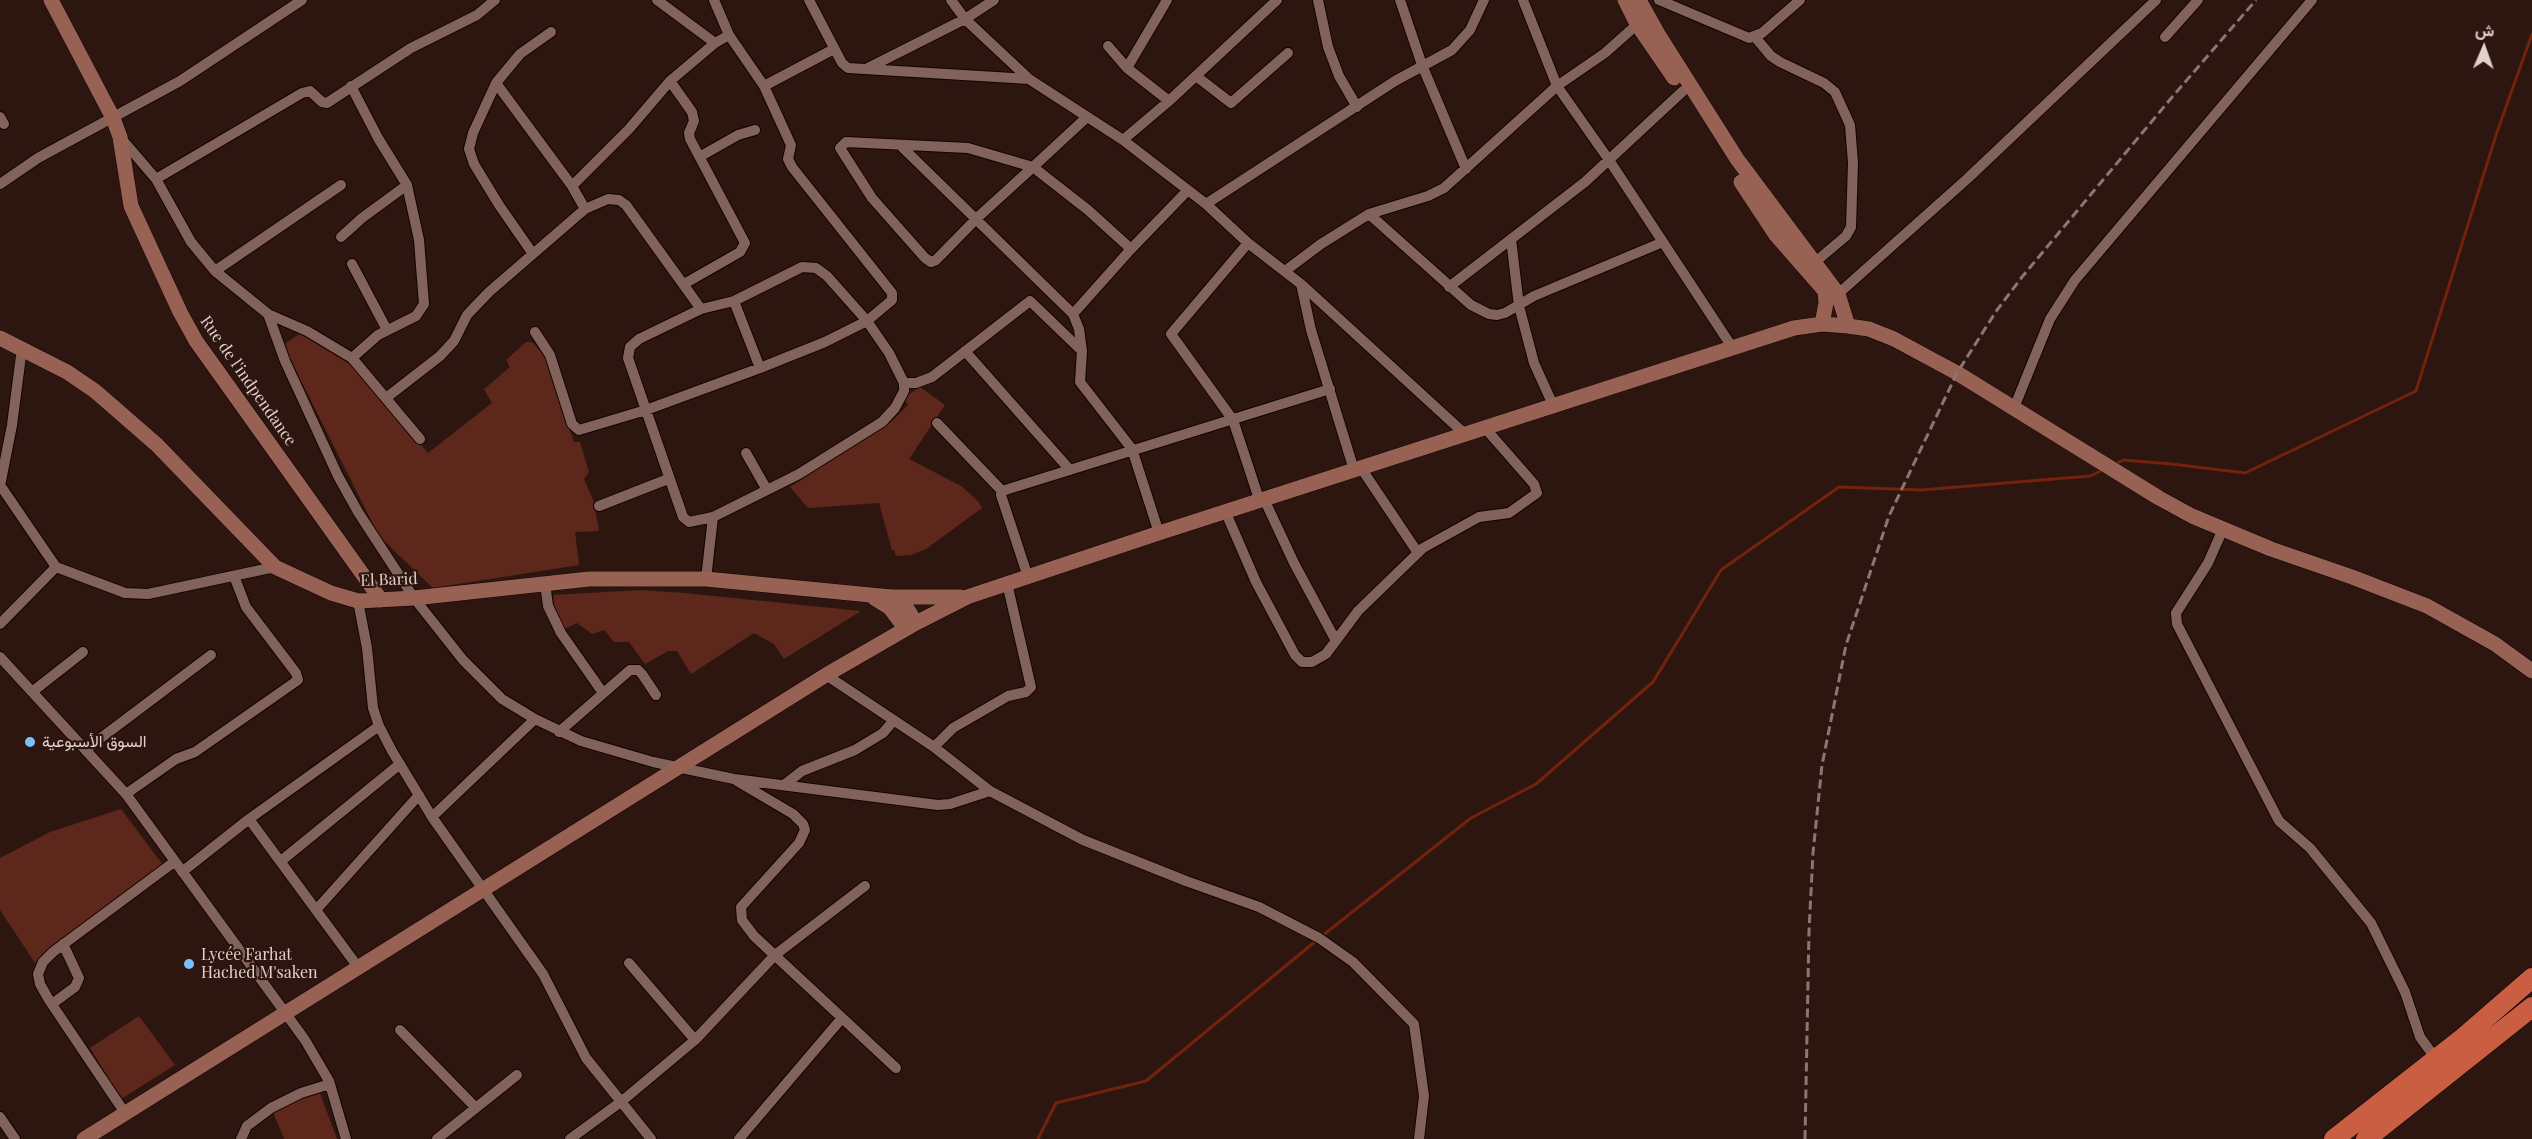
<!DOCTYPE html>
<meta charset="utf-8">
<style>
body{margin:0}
#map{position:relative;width:2532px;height:1139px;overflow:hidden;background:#2e1610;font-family:"Playfair Display",Vazirmatn,serif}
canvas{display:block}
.north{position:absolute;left:2454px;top:18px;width:60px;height:60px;-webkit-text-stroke:4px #2e1610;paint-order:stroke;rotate:2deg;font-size:16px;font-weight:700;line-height:24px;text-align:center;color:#e2d1cc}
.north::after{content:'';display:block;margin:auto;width:21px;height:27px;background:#e2d1cc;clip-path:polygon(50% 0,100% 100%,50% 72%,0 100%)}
</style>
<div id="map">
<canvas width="2532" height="1139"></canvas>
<div class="north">ش</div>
</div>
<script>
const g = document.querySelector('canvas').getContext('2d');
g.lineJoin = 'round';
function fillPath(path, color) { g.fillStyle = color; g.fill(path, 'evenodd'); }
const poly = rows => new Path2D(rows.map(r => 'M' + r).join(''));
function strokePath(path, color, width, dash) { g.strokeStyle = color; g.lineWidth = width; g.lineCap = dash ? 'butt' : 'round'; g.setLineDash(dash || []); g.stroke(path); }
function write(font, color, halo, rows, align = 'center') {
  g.font = font + ' "Playfair Display",Vazirmatn,serif'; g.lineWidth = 4.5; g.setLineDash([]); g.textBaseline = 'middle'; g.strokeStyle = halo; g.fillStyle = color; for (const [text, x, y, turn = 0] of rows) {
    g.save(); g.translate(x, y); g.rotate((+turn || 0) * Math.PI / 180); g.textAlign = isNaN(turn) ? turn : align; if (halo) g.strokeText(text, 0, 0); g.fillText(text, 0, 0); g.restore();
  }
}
fillPath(poly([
 [301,333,359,370,428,453,492,403,484,389,510,367,506,360,526,342,532,342,550,362,556,391,574,442,580,442,589,472,584,479,594,502,599,531,575,532,579,565,433,588,379,536,283,345],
 [920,387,945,405,909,459,961,486,978,501,982,508,926,549,911,555,896,556,894,550,892,550,879,503,808,508,790,487,891,422,908,405,903,398],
 [641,590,684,593,861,611,784,659,774,644,754,633,691,674,677,651,668,651,645,664,629,642,614,642,604,630,592,634,577,623,562,630,555,612,553,595],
 [121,809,163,865,35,963,0,910,0,858,50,832],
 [139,1016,175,1065,121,1099,90,1048],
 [320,1093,337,1139,284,1139,273,1112,298,1098]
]), '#5d281b');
strokePath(poly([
 [2114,465,2123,460,2172,464,2245,473,2416,391,2496,135,2532,34],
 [1322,936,1471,818,1536,784,1653,682,1721,570,1839,487,1921,490,2090,476,2103,470],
 [1038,1139,1056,1103,1146,1081,1317,940]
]), '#73220c', 3);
const street = poly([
 [657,0,715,43],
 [809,0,842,63,848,68,1029,79],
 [951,0,965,19,1029,79,1123,140,1206,204,1248,243,1301,284,1466,435],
 [1318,0,1328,47,1339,76,1357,107],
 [1400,0,1422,65,1466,169],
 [1523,0,1557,86,1609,160,1732,347],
 [1659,0,1749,38,1762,33,1800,0],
 [1755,37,1771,56,1780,62,1824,83,1835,92,1850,125,1853,163,1851,227,1846,236,1814,263],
 [2165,37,2198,0],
 [1108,46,1127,68,1169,101],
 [1127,68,1167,0],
 [866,69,965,19,994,0],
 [1196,76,1231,103,1288,53],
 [670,81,692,112,694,121,689,133,690,139,745,243,740,252,684,284],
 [496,83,572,186,585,209],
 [351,86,378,138,407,185,419,240,424,304,416,316,378,335,352,358],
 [764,86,834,49],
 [0,117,4,124],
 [1087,117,1033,167,977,218,936,260,931,262,925,258,872,198,840,148,846,142,968,148,1033,167,1088,210,1131,249],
 [120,137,156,179,191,242,215,271,268,314,285,361,338,476,358,512,414,598,463,660,502,699,535,719,581,741,653,762,734,779,938,805,950,804,990,791,1083,840,1186,881,1259,907,1319,938,1353,962,1414,1024,1424,1096,1419,1139],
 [1123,140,1169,101,1277,0],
 [900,145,1073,314,1079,329,1082,351,1080,382,1132,449,1159,533],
 [701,156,738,135,755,130],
 [156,179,302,93,310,91,322,102,327,103,411,48,477,15,495,0],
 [0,184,38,158,180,81,302,0],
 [572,186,629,129,670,81,715,43,729,35],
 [1206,204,1395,81,1452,50,1470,30,1484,0],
 [1369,214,1471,305,1489,314,1497,315,1505,313,1534,296,1663,242],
 [341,237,362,218,407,185],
 [1511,239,1519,306,1534,363,1553,405],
 [1248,243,1171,334,1233,420,1260,502],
 [533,254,499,205,474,164,469,149,473,133,496,83,520,54,551,32],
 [352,264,387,330],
 [215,271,341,185],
 [1285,271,1321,244,1369,214,1428,196,1444,188,1557,86,1605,53,1642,20],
 [1301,284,1311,330,1354,470],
 [1449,287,1585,182,1683,91],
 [1838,294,1967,179,2156,0],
 [701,309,639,339,630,347,628,358,683,517,689,522,713,517],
 [268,314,307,331,352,358,420,439],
 [1073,314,1131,249,1188,190],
 [535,332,550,355,572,424,579,430,646,410,760,368],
 [965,351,1070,470],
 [904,383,916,383,932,377,1030,301,1082,351],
 [386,398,440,356,454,341,467,315,489,292,585,209,608,199,619,200,626,205,701,309,734,301,760,368,825,342,867,321,892,300,892,293,792,167,788,159,791,145,764,86,729,35,714,0],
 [2014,408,2050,319,2075,280,2312,0],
 [937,423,1002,491,1001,495,1028,577],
 [746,453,767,490],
 [1361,468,1418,553],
 [0,485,56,567,125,593,148,594,275,567],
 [0,486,12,425,22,348],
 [1002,491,1330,389],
 [1265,501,1294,563,1336,641],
 [599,506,668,479],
 [1226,513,1256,582,1295,655,1302,662,1312,662,1326,654,1358,611,1423,548,1479,517,1509,513,1537,493,1534,484,1485,428],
 [2223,529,2208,563,2176,613,2177,624,2279,821,2310,848,2371,923,2405,992,2420,1037,2436,1059],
 [706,579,713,517,799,474,882,422,895,408,904,391,904,383,889,353,867,321,827,276,816,268,802,267,734,301],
 [545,583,548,606,561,633,603,693],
 [358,601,367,648,373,708,379,726,392,751,432,817,543,974,586,1058,651,1139],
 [0,624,56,567],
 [0,657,126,794,305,1040,329,1081,346,1139],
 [826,675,934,747,990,791],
 [32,692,83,652],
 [559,732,630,670,638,670,642,674,656,695],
 [934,747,953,728,1008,696,1026,692,1031,687,1007,583],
 [85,750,211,655],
 [737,781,793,814,803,824,805,830,799,843,741,907,742,920,754,936,896,1068],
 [784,785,802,771,855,750,883,733,894,720],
 [126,794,176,759,195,752,298,680,296,673,246,607,234,576],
 [432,817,535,719],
 [249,819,358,967],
 [281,861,400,764],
 [182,872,249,819,379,726],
 [316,910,419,795],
 [629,963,695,1040],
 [52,1004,75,987,79,978,63,944],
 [400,1030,476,1108],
 [125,1113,49,1000,40,984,38,974,43,962,53,952,174,862],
 [0,1117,15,1139],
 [241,1139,247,1126,271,1108,301,1093,330,1084],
 [437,1139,517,1075],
 [570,1139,622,1101,695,1040,775,955,865,886],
 [739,1139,842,1018]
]);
const secondary = poly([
 [51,0,113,118,120,137,131,206,180,312,196,341,381,600],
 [1625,0,1637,24,1674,78],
 [1639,0,1658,34,1737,159,1838,294,1848,326],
 [1741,182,1776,235,1825,291,1826,303,1822,324],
 [0,338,67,372,95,391,157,445,275,567,331,593,358,601,414,598,589,579,706,579,891,597,906,607,916,623],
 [892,597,961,597],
 [874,598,890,608,905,628],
 [84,1139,826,675,916,623,967,597,1159,533,1794,328,1822,324,1848,326,1869,329,1894,339,1957,373,2159,498,2192,516,2271,549,2352,577,2427,606,2495,644,2532,671]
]);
const highway = poly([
 [2334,1139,2464,1037,2532,978],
 [2366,1139,2532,1007]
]);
strokePath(street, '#150201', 12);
strokePath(secondary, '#150201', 16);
strokePath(highway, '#150201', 21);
strokePath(street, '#81635b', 10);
strokePath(secondary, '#976254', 15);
strokePath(highway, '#ca5e43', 20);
strokePath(poly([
 [1805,1139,1809,931,1813,853,1822,765,1846,645,1889,516,1957,373,1997,310,2022,277,2173,96,2256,0]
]), '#8b7771', 3, [9, 4.5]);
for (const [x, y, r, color] of [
 [30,742,6,"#7abff8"],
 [189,964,6,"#7abff8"]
]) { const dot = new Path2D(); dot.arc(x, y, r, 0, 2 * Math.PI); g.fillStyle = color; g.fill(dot); strokePath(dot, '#2e1610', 2); }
write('16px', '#e2d1cc', '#2e1610', [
 ["Rue de l'indpendance",248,381,55],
 ["El Barid",389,580,-2]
]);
write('16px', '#e2d1cc', '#2e1610', [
 ["السوق اﻷسبوعية",42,742],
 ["Lycée Farhat",201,955],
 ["Hached M'saken",201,973]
], 'left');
</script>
